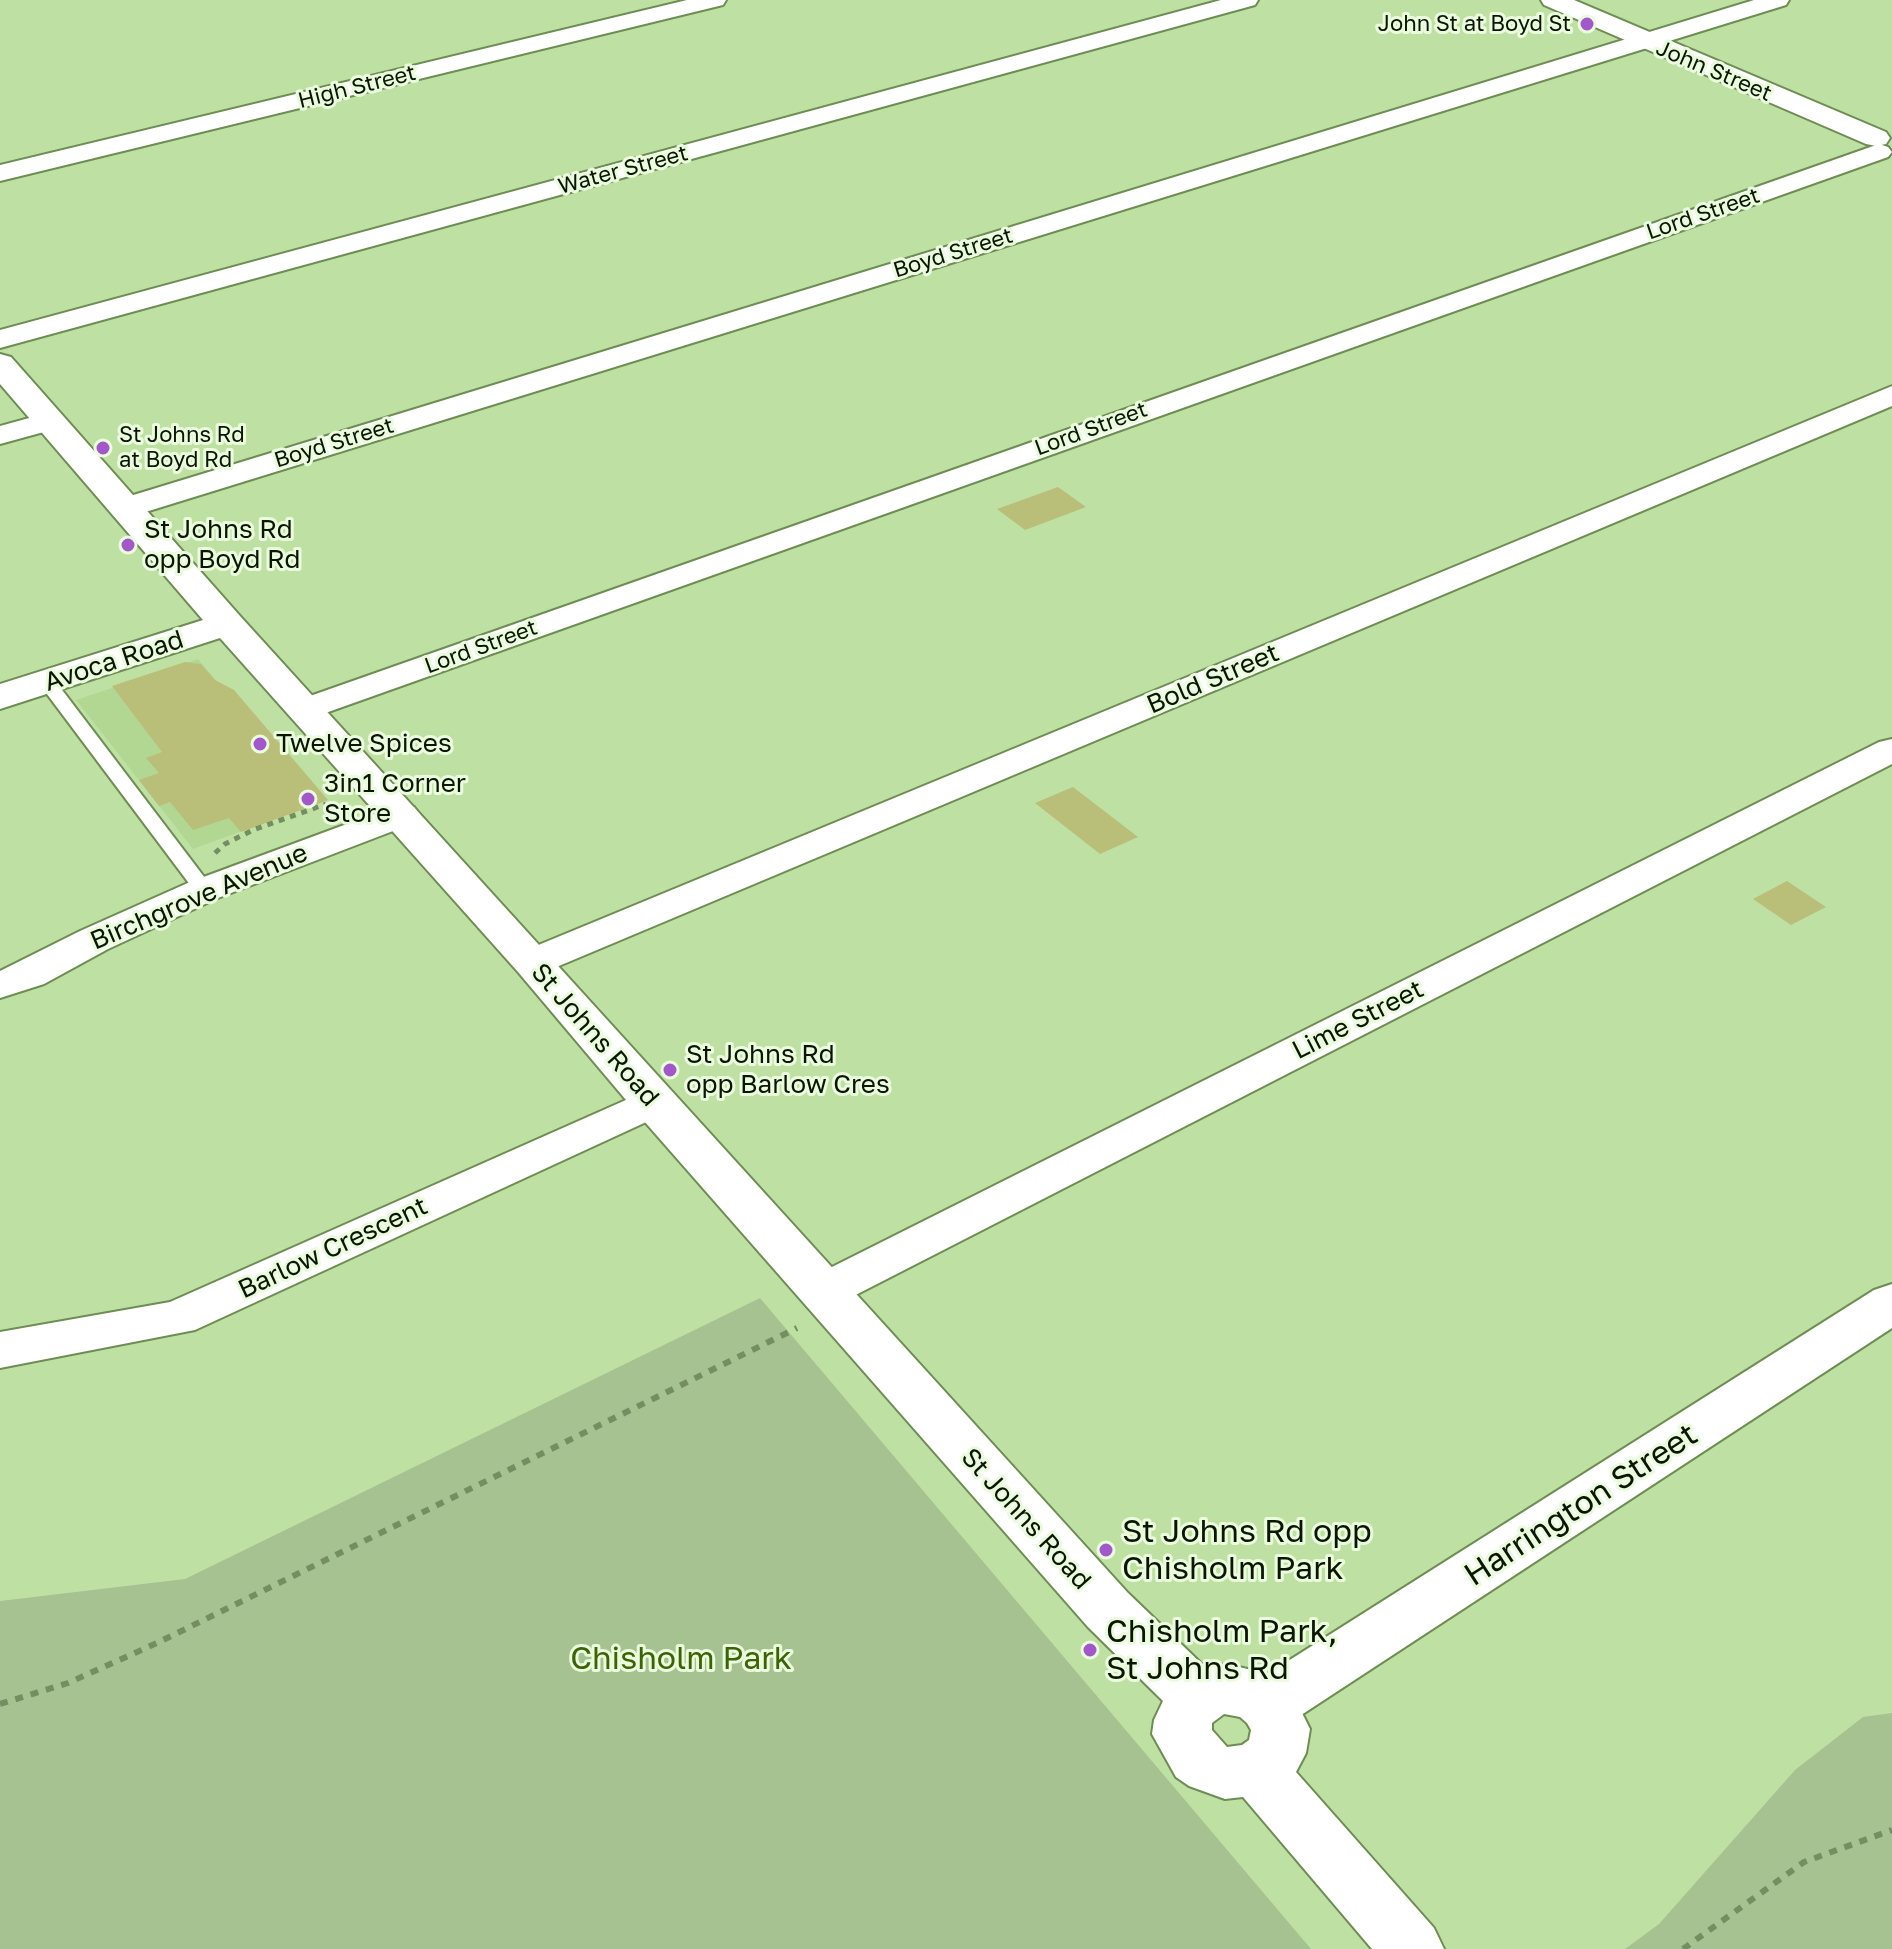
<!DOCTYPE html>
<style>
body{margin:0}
canvas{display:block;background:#bee1a3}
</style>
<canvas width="1892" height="1949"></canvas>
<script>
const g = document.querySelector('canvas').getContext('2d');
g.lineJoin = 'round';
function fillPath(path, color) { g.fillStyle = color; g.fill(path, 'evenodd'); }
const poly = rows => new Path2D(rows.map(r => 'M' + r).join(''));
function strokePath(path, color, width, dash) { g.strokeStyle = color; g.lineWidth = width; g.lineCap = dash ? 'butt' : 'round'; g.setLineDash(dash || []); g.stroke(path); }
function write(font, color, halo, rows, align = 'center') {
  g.font = font + ' "Golos Text",sans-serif'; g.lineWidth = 6; g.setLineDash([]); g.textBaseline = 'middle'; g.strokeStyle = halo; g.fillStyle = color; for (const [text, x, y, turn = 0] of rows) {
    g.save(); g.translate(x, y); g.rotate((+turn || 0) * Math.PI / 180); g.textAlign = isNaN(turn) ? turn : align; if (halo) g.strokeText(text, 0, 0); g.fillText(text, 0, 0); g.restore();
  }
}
fillPath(poly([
 [198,659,318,803,193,849,76,700]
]), '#b2d793');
fillPath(poly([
 [760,1298,1311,1949,0,1949,0,1601,185,1579],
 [1892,1713,1892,1949,1625,1949,1659,1924,1795,1770,1863,1717]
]), '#a6c290');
fillPath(poly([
 [1058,487,1086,507,1025,530,997,509],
 [185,662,201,664,215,680,234,690,328,800,241,832,229,818,193,830,170,802,159,806,139,780,159,773,146,758,162,752,112,686],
 [1073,787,1138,837,1100,854,1035,803],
 [1787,881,1826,907,1791,925,1753,899]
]), '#b9be79');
const service = poly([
 [47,677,53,678,211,886,214,890,211,894,197,894,38,682,47,677]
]);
const minor = poly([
 [687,0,726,0,723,5,0,181,0,165,687,0],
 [1221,0,1258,0,1255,5,0,348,0,330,1221,0],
 [1754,0,1789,0,1786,5,139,514,128,516,117,514,112,507,117,500,1754,0],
 [1879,144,1888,147,1892,152,1888,157,317,716,305,720,293,716,287,709,293,702,1879,144],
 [1892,386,1892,406,547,971,533,975,519,971,513,962,519,953,1892,386],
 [51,412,62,415,66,421,62,427,0,444,0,426,51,412],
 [1892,739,1892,764,840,1303,824,1308,808,1303,801,1291,808,1279,1879,742,1892,739],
 [401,804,414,807,420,815,414,823,218,898,108,949,44,984,0,998,0,971,80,931,190,882,401,804],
 [653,1088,668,1092,674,1102,668,1112,195,1330,0,1368,0,1332,170,1302,653,1088]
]);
const tertiary = poly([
 [1541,0,1574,0,1886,132,1890,138,1886,144,1876,146,1866,144,1544,5,1541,0],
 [1892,1284,1892,1328,1289,1723,1268,1730,1247,1723,1239,1705,1247,1687,1874,1290,1892,1284]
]);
const secondary = poly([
 [0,354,11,357,240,616,1128,1593,1206,1668,1226,1664,1256,1671,1277,1678,1289,1687,1310,1729,1306,1753,1296,1772,1434,1928,1444,1949,1372,1949,1243,1797,1225,1799,1189,1786,1176,1777,1152,1734,1154,1720,1163,1701,1088,1627,637,1113,518,972,220,638,0,709,0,684,203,620,0,384,0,354],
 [1224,1714,1240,1717,1247,1723,1251,1730,1249,1740,1242,1745,1227,1747,1212,1730,1212,1723,1224,1714]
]);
strokePath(service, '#6d8d53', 4);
strokePath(minor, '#6d8d53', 4);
strokePath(tertiary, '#6d8d53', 4);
strokePath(secondary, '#6d8d53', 4);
strokePath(poly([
 [215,853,225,844,253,830,326,804]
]), '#758e61', 5, [6, 6]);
strokePath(poly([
 [0,1704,68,1683,157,1643,797,1328],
 [1683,1949,1804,1862,1892,1830]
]), '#758e61', 6, [8, 8]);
fillPath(service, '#fff');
fillPath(minor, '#fff');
fillPath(tertiary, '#fff');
fillPath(secondary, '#fff');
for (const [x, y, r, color] of [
 [1587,24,8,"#a258cb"],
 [103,448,8,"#a258cb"],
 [128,545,8,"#a258cb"],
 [260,744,8,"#a258cb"],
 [308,799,8,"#a258cb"],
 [670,1070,8,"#a258cb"],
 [1106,1550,8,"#a258cb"],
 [1090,1650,8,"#a258cb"]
]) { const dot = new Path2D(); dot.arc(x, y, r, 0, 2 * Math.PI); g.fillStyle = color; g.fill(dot); strokePath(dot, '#eafcdd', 3); }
write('22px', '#0a1602', '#eafcdd', [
 ["John St at Boyd St",1571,24],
 ["St Johns Rd",119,435,"left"],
 ["at Boyd Rd",119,460,"left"]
], 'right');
write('22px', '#0a1602', '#eafcdd', [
 ["John Street",1714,71,23],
 ["High Street",357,87,-14],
 ["Water Street",623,170,-15],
 ["Lord Street",1703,214,-19],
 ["Boyd Street",953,253,-17],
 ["Lord Street",1091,429,-20],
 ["Boyd Street",334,443,-17],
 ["Lord Street",481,647,-20]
]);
write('26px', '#0a1602', '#eafcdd', [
 ["St Johns Rd",144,530],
 ["opp Boyd Rd",144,560],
 ["Twelve Spices",276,744],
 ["3in1 Corner",324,784],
 ["Store",324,814],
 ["St Johns Rd",686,1055],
 ["opp Barlow Cres",686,1085]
], 'left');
write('26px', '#0a1602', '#eafcdd', [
 ["Avoca Road",114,661,-18],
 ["Bold Street",1213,679,-23],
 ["Birchgrove Avenue",199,897,-23],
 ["Lime Street",1358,1020,-27],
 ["St Johns Road",595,1035,49],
 ["Barlow Crescent",333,1248,-25],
 ["St Johns Road",1026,1519,48]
]);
write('32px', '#0a1602', '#eafcdd', [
 ["Harrington Street",1581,1505,-33]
]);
write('32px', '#0a1602', '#eafcdd', [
 ["St Johns Rd opp",1122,1532],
 ["Chisholm Park",1122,1569],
 ["Chisholm Park,",1106,1632],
 ["St Johns Rd",1106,1669]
], 'left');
write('32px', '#3b6301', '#eafcdd', [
 ["Chisholm Park",681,1659]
]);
</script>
